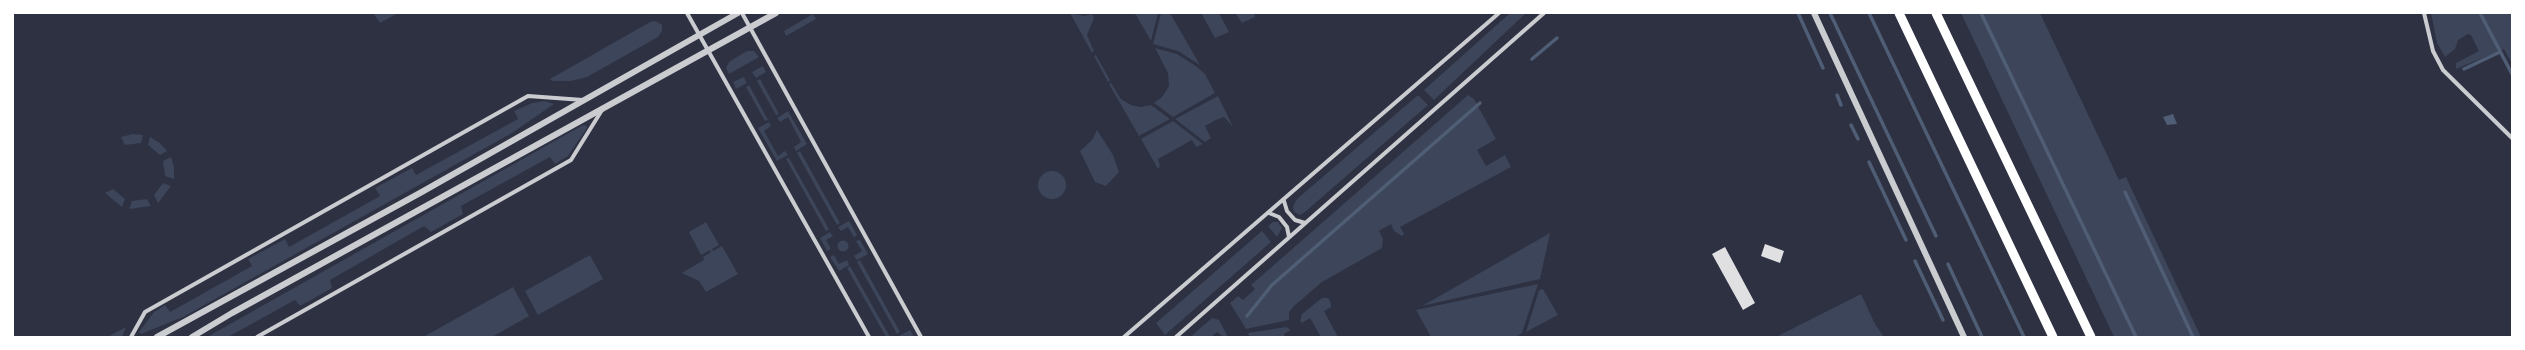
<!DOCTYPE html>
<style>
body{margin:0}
#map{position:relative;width:2525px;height:350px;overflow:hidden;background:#2d3142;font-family:"IBM Plex Sans",sans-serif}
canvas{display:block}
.frame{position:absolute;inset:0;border:14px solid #fff;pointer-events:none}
</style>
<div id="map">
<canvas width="2525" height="350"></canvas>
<div class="frame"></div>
</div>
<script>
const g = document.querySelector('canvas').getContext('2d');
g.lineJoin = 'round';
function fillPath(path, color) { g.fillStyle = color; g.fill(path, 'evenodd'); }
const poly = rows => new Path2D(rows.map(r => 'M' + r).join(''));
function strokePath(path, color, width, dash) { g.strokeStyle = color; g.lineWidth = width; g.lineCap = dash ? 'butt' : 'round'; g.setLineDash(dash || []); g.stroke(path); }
fillPath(poly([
 [373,13,398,13,380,23],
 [1070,13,1085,16,1092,14,1094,18,1087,35,1094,51,1092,53],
 [1132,13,1158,13,1151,41,1136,15],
 [1161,13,1170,13,1200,65,1178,51,1153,44],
 [1201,13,1219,13,1229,32,1215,38],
 [1235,13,1254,13,1255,17,1242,23],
 [1510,13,1526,13,1434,100,1424,90],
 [1961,13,2040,13,2119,180,2126,177,2201,337,2114,337],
 [2431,13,2512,13,2512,64,2504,49,2456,69,2456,63,2479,51,2471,35,2468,34,2458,40,2455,49,2445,57,2437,43],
 [813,14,816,19,786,36,784,31],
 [656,21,662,25,662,31,658,37,587,77,571,81,552,81,550,79,650,22],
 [1155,48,1177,54,1196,66,1205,74,1215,93,1173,117,1154,103,1162,97,1169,86,1168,73],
 [747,51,754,51,759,57,729,74,726,68,729,62],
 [1096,55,1110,80,1108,82,1094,56],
 [763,66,766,72,756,78,752,72],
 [744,77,747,83,736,89,733,82],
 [760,79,779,114,776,115,757,81],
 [1111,83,1121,99,1131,105,1141,107,1151,105,1170,119,1139,136,1109,84],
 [749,85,768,120,765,121,746,87],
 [1418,95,1428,105,1305,212,1300,215,1294,212,1293,206,1297,199],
 [1468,95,1474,99,1496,139,1477,150,1486,166,1505,155,1511,167,1400,227,1404,234,1402,236,1394,231,1391,224,1379,231,1383,239,1382,248,1322,282,1294,306,1289,312,1289,320,1246,329,1230,303,1238,296,1243,300,1255,289,1251,285],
 [1218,96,1233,127,1224,117,1216,120,1205,126,1211,138,1205,142,1175,119],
 [544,101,554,104,512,133,183,317,141,334,139,332,154,312,165,305,170,312,252,266,248,259,285,239,289,247,380,196,375,188,412,168,416,175,518,119,514,111,532,103],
 [788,111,807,144,796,151,794,147,801,142,788,117,780,122,777,118],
 [1173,121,1203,144,1196,147,1192,140,1158,159,1160,166,1158,169,1141,139],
 [769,122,771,126,764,131,778,156,785,151,788,155,777,161,758,128],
 [583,125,587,126,587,128,568,156,555,164,550,157,461,206,463,214,431,232,424,226,330,280,332,288,302,305,299,305,295,300,228,337,207,337],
 [1097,130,1113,155,1119,172,1106,186,1095,182,1080,151,1092,140],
 [133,134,143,135,141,143,125,145,121,137],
 [150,137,160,143,167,151,160,155,148,145],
 [800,151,840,223,837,225,797,153],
 [171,157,174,167,174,179,165,176,163,161],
 [789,158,829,229,826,231,786,159],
 '1038 185a14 14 0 1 1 28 0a14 14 0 1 1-28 0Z',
 [163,183,171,186,158,203,154,195],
 [113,189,125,199,122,207,105,193],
 [147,199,151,206,129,209,132,201],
 [849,221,857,235,854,237,848,227,841,231,838,227],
 [706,222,719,245,712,249,713,251,722,246,738,274,706,292,699,281,682,273,704,260,703,257,711,252,710,250,701,255,689,232],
 [1273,222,1278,222,1282,228,1277,237,1268,226],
 [1262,231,1271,242,1165,335,1156,323],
 [830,232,833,236,826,240,831,249,827,251,820,238],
 [1550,233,1540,279,1422,306],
 [860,240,868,254,857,260,854,256,862,251,856,241],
 '837.5 246a5.5 5.5 0 1 1 11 0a5.5 5.5 0 1 1-11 0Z',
 [590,255,603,279,538,315,525,291],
 [834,255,839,264,847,260,849,265,839,271,830,257],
 [860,260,900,332,897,334,857,262],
 [850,266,890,337,886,337,847,268],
 [1538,284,1522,333,1516,337,1431,337,1416,310],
 [513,287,529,316,492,337,423,337],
 [1543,289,1558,315,1526,332,1539,290],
 [1861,294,1875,324,1884,337,1776,337],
 [1322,298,1328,298,1331,303,1331,307,1324,311,1338,337,1321,337,1310,318,1302,323,1300,321,1302,314],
 [1212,318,1219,320,1228,337,1223,337,1217,332,1211,337,1190,337],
 [126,327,122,337,110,337,109,336],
 [1286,327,1291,330,1284,334,1285,337,1250,337,1248,333],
 [910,330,914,337,899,337,899,336]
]), '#3c4559');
fillPath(poly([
 [2173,114,2177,124,2167,125,2163,117]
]), '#4f5d75');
strokePath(poly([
 [1798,13,1823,68],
 [1830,13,1936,236],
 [1869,13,2024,337],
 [1981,13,2136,337],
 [2480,13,2512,74],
 [1532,59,1557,38],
 [2464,69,2500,52],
 [1837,95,1841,105],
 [1851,125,1858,139],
 [1869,162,1906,240],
 [2125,192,2193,337],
 [1915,261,1943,320],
 [1948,264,1982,337],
 [1247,316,1272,285,1480,103]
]), '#4f5d75', 3.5);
fillPath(poly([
 [1765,244,1784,251,1780,263,1761,256],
 [1725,247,1755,303,1743,310,1712,254]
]), '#e0e0e3');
strokePath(poly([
 [687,13,869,337],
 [742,13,921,337],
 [2424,13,2433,51,2443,70,2512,138],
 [1284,201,1287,211,1295,220,1305,223],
 [1269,213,1279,217,1287,227,1289,237],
 [131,337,145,312,528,96,583,100],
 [257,337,571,160,602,110],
 [1124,337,1499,13],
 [1176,337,1544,13]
]), '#caccd0', 4);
strokePath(poly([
 [1814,13,1964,337],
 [157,337,420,193,738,13],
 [192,337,232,313,776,13]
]), '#caccd0', 6);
strokePath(poly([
 [1899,13,2053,337],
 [1936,13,2091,337]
]), '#fff', 9);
</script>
